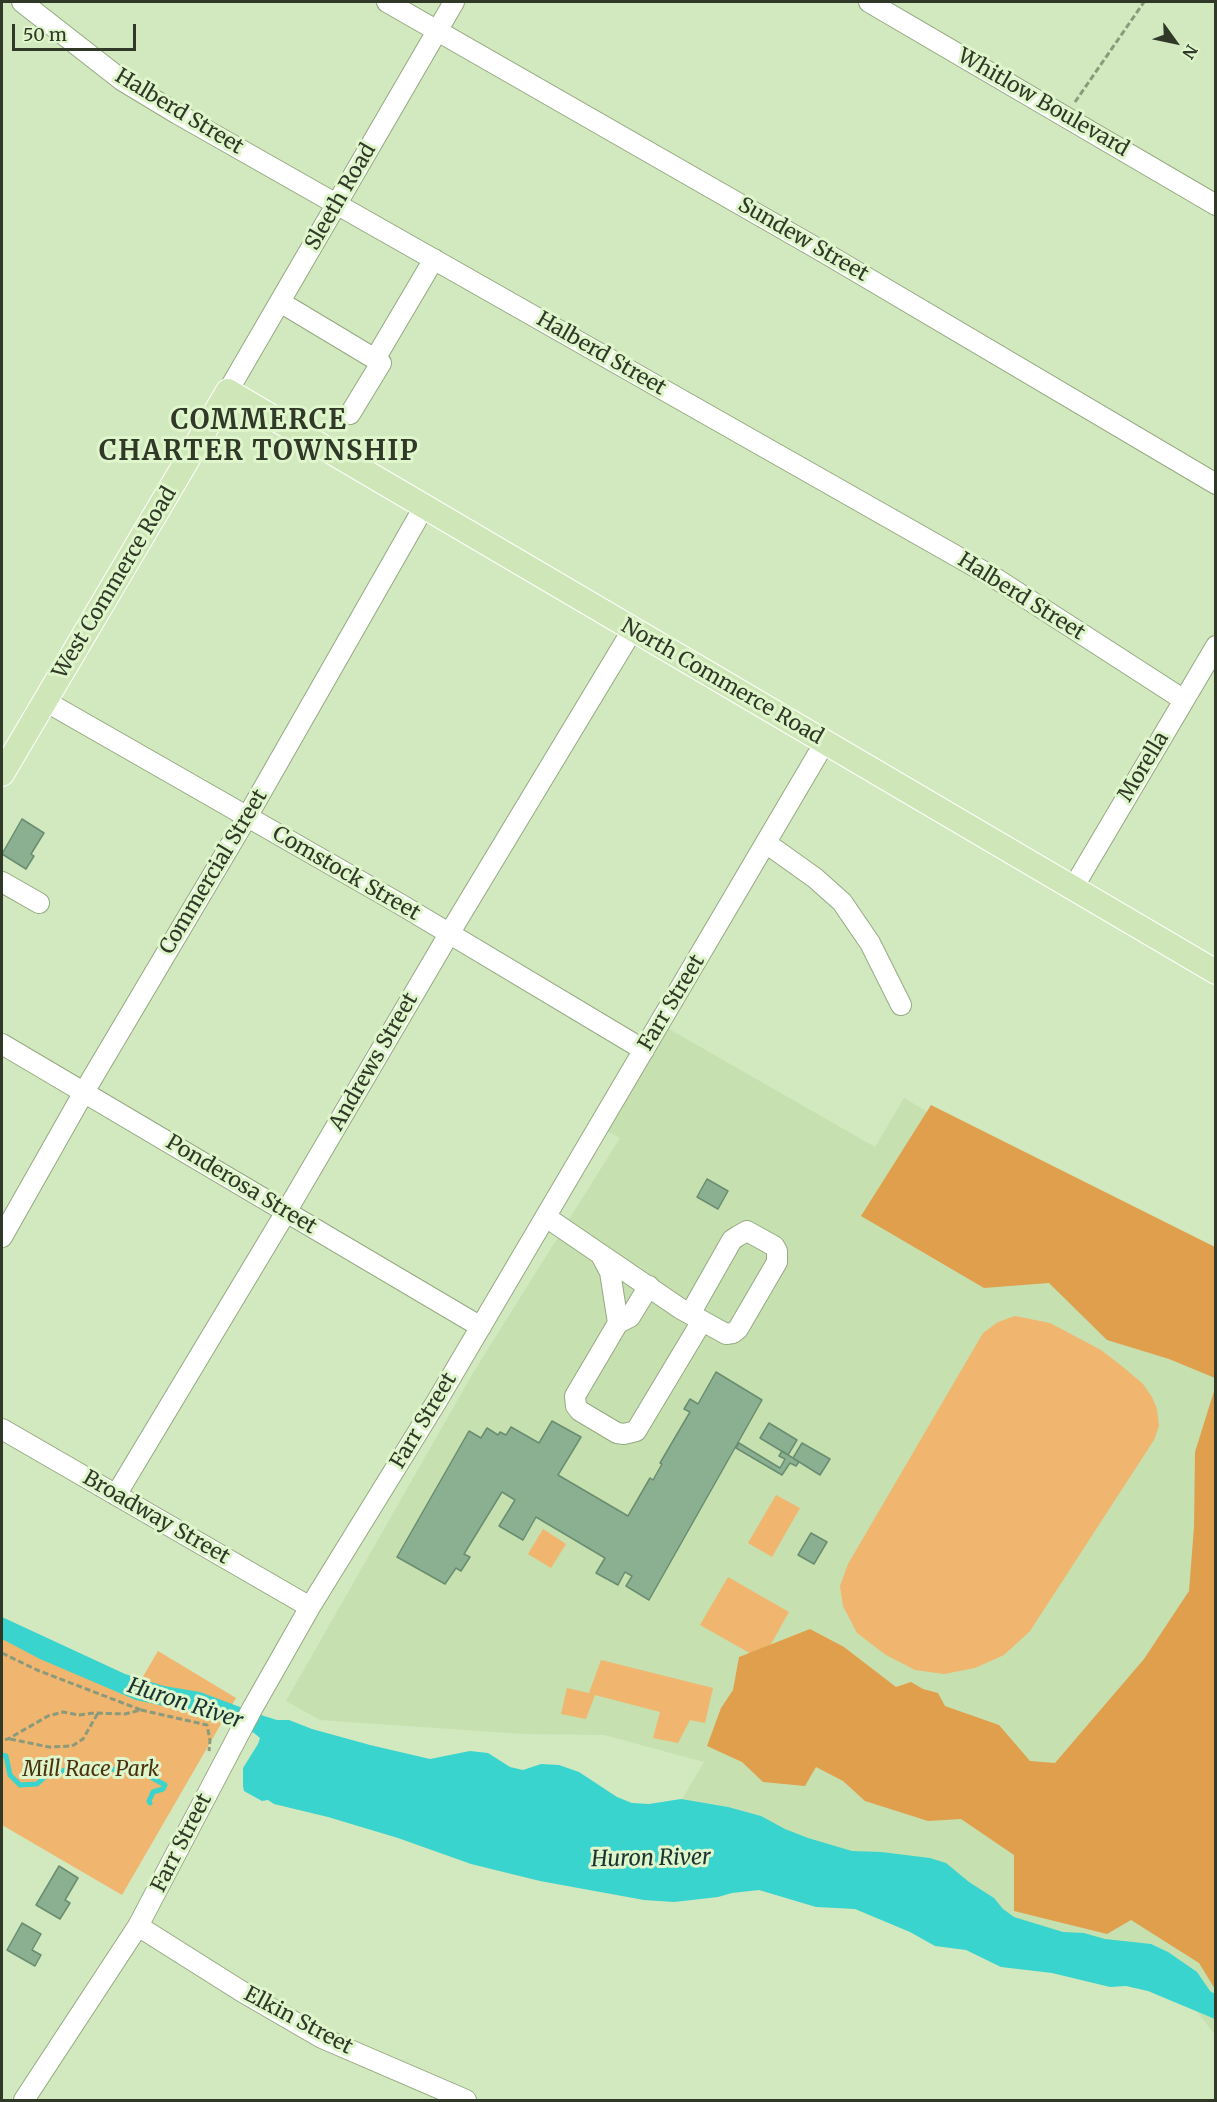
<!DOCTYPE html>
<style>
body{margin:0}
#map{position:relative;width:1217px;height:2102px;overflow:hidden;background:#d2e8bf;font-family:Merriweather,serif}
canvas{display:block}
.frame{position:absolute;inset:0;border:3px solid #303828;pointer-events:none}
.north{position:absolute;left:1145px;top:12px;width:60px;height:60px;-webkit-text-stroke:4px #dff5cb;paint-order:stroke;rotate:123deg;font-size:16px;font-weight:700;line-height:24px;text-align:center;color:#303828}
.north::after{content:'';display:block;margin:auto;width:21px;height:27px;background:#303828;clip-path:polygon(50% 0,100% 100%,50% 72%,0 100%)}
.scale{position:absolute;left:12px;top:24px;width:124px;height:27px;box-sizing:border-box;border:3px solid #303828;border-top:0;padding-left:8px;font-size:18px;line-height:21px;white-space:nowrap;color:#303828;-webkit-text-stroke:4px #dff5cb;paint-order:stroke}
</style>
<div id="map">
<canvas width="1217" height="2102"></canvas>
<div class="frame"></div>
<div class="north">N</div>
<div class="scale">50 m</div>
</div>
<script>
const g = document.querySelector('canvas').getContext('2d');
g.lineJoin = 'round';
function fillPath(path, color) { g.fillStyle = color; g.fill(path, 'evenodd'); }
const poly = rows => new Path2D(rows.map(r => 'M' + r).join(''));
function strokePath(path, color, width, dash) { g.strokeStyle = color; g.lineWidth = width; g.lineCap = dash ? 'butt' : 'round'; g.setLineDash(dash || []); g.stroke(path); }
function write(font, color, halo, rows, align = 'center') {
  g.font = font + ' Merriweather,serif'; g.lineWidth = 6; g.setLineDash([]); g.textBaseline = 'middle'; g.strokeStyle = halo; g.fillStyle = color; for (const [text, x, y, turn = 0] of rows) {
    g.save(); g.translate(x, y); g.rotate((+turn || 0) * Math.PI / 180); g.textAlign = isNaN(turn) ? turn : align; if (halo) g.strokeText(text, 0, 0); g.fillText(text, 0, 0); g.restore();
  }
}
fillPath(poly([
 [662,1025,875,1147,904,1098,1215,1282,1215,2035,1167,1972,784,1881,641,1868,704,1762,604,1735,523,1734,320,1720,286,1701,473,1373,620,1138,601,1128]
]), '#c7e0b0');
fillPath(poly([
 [1015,1316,1050,1323,1101,1350,1123,1367,1143,1384,1152,1397,1157,1409,1159,1426,1154,1440,1030,1631,1004,1655,975,1668,944,1674,915,1670,886,1655,857,1633,843,1606,840,1586,848,1564,983,1333,998,1322],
 [776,1495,800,1508,772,1557,748,1543],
 [543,1529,566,1544,551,1568,528,1554],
 [728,1577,789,1612,762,1660,700,1625],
 [2,1630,134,1692,158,1651,236,1698,122,1895,2,1825],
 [601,1660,713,1688,705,1723,690,1720,678,1743,653,1738,660,1712,595,1695,586,1719,561,1714,567,1688,589,1693]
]), '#f0b56e');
fillPath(poly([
 [931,1105,1215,1247,1215,1378,1169,1359,1107,1340,1049,1283,984,1288,861,1216],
 [1215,1388,1215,1989,1199,1963,1131,1920,1107,1934,1014,1911,1014,1855,961,1819,928,1821,865,1801,843,1781,816,1767,805,1786,763,1782,742,1762,707,1746,721,1708,733,1690,739,1657,810,1629,844,1647,896,1687,911,1682,923,1689,938,1693,945,1706,999,1725,1030,1761,1055,1763,1144,1659,1189,1591,1194,1527,1195,1452]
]), '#e09f4d');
fillPath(poly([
 [2,1617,125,1674,164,1686,200,1692,264,1716,277,1720,289,1720,312,1729,370,1745,430,1759,470,1751,488,1753,510,1767,523,1770,541,1764,559,1765,579,1772,617,1797,632,1803,649,1804,681,1799,728,1807,761,1816,785,1829,808,1838,852,1851,881,1852,930,1858,946,1863,969,1882,994,1898,1003,1909,1014,1917,1063,1932,1084,1933,1105,1939,1151,1944,1168,1952,1197,1972,1210,1991,1215,1994,1215,2019,1148,1991,1126,1986,1110,1987,1052,1973,1001,1967,966,1950,935,1946,910,1932,855,1909,816,1907,759,1890,732,1893,718,1897,674,1902,644,1900,540,1881,471,1864,398,1838,328,1817,274,1804,268,1800,262,1801,244,1791,243,1786,243,1768,258,1744,260,1738,254,1733,224,1719,136,1700,40,1659,2,1639]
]), '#38d4cd');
strokePath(poly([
 [2,1755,6,1756,10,1775,20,1785,37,1784,47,1775,70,1769,88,1767,142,1772,165,1785,163,1789,153,1792,149,1801,150,1803]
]), '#38d4cd', 5);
const building = poly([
 [22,819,44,833,31,854,34,856,26,869,2,854,22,819],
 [707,1179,728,1191,718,1209,697,1197,707,1179],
 [716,1372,762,1400,649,1600,626,1586,632,1576,625,1572,618,1585,596,1573,605,1558,536,1517,523,1540,499,1526,515,1500,502,1492,464,1554,470,1557,461,1571,456,1568,445,1584,397,1557,469,1431,481,1438,487,1428,498,1435,500,1432,506,1435,511,1427,539,1443,552,1421,581,1437,558,1475,628,1516,650,1478,653,1480,662,1464,660,1463,690,1412,684,1409,690,1399,698,1404,716,1372],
 [769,1423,797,1440,788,1455,760,1438,769,1423],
 [739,1443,780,1468,785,1459,779,1456,782,1451,799,1462,796,1466,790,1463,782,1475,736,1448,739,1443],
 [802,1443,830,1459,820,1475,793,1458,802,1443],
 [811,1533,827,1542,814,1564,798,1555,811,1533],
 [59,1866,78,1878,65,1900,70,1903,60,1919,36,1905,59,1866],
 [22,1923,41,1934,32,1950,41,1955,35,1966,7,1950,22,1923]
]);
fillPath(building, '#8bb091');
strokePath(building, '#698d70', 1.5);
const minor = poly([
 [22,2,123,81,176,113,995,578,1184,700],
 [387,2,825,253,1216,484],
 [869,2,1216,205],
 [280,302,375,359,434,259],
 [228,391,454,2],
 [350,414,381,363,375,359],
 [45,701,400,904,644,1050],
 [766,843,815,878,842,902,870,943,901,1005],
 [2,882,39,903],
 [1073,888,1216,646],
 [2,1044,481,1327],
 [546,1217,681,1309,726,1334,733,1333,738,1329,777,1262,777,1251,774,1246,747,1231,738,1236,732,1240,690,1314],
 [2,1237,84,1092,247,817,424,507],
 [601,1255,610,1272,618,1323],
 [649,1286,630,1317,618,1323,575,1396,576,1406,580,1411,617,1433,624,1434,636,1431,702,1321],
 [2,1429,310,1607],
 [116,1495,286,1212,449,934,633,629],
 [138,1926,241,1991,322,2038,466,2100],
 [24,2100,138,1926,252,1709,310,1607,437,1401,825,742]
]);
const major = poly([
 [2,774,228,391,1216,972]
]);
strokePath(minor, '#95a982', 22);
strokePath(major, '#fff', 26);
strokePath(poly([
 [1075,102,1144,2],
 [2,1653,37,1670,141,1710,125,1714,94,1713,79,1715,63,1712,48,1716,8,1739,2,1740],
 [141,1710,207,1725,210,1740,209,1751],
 [10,1739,49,1747,72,1746,83,1739,98,1713]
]), '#8a9a7c', 3, [6, 3]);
strokePath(minor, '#fff', 20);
strokePath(major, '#cfe6b8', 24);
write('21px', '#303828', '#dff5cb', [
 ["Whitlow Boulevard",1043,103,30],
 ["Halberd Street",179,112,31],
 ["Sleeth Road",341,197,-60],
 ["Sundew Street",803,240,30],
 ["Halberd Street",601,354,30],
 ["West Commerce Road",115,583,-59],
 ["Halberd Street",1021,597,32],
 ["North Commerce Road",722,682,30],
 ["Morella",1144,767,-59],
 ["Commercial Street",214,872,-59],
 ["Comstock Street",346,874,30],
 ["Farr Street",672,1003,-59],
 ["Andrews Street",374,1062,-60],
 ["Ponderosa Street",241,1185,31],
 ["Farr Street",424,1421,-59],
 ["Broadway Street",156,1518,30],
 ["Farr Street",182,1843,-63],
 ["Elkin Street",298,2021,28]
]);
write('italic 21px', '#4c310e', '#dff5cb', [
 ["Mill Race Park",91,1770]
]);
write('italic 22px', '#1b3432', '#dff5cb', [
 ["Huron River",185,1704,18],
 ["Huron River",651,1859,-1]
]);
g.letterSpacing = '1.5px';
write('bold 27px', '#303828', '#dff5cb', [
 ["COMMERCE",259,421],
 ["CHARTER TOWNSHIP",259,452]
]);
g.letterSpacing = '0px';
</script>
